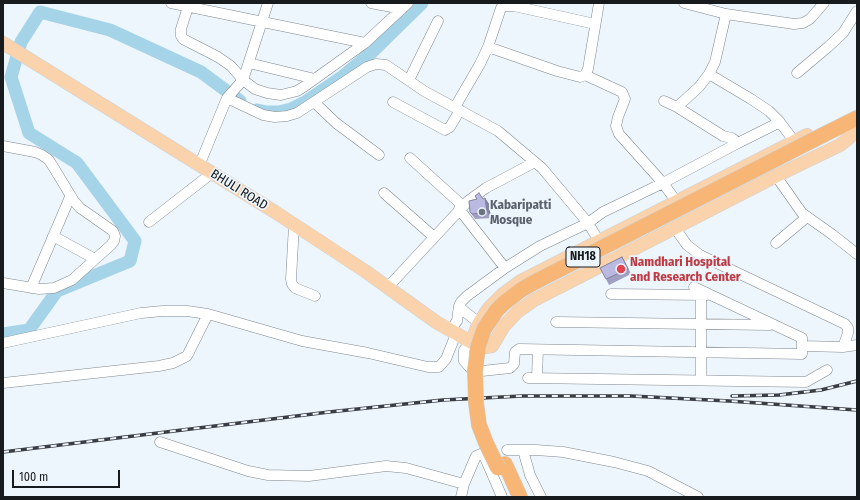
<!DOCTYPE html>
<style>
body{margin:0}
#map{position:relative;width:860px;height:500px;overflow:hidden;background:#edf5fd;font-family:"Fira Sans Condensed",sans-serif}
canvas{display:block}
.frame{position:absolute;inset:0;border:4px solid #181b1e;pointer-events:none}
.scale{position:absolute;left:12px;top:470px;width:108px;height:18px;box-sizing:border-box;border:2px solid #181b1e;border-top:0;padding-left:5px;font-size:12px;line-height:14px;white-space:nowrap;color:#181b1e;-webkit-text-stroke:3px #edf5fd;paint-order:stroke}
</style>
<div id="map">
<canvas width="860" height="500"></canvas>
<div class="frame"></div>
<div class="scale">100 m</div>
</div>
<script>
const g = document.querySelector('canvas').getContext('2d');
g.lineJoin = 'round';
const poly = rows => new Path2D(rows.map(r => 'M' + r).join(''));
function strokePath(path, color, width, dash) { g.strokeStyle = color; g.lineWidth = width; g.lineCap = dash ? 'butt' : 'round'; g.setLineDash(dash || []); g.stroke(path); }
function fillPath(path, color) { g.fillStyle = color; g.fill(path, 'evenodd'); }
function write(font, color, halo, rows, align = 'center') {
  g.font = font + ' "Fira Sans Condensed",sans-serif'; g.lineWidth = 3.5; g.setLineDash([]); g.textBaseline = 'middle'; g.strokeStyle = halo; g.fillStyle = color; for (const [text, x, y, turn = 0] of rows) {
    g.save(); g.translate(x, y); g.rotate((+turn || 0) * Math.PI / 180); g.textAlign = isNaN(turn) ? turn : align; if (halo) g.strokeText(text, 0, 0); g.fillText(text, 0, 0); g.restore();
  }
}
strokePath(poly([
 [257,110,267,112,279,112,291,109,305,102,343,76,372,52,422,3],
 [3,334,29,330,57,291,130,261,135,241,77,163,29,133,11,77,21,42,40,12,110,30,201,72,240,101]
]), '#a5d3e8', 13);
const minor = poly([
 [171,3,365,43],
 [371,3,402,9],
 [684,3,726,14,794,24,803,23,810,19,824,3],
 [188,7,181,29,181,36,183,39,218,57,231,66,243,80,255,89,267,93,281,95,297,91,305,86,365,43,408,3],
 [488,47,557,71,580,77,585,75,588,69,599,3],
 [249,63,315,79],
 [797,73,828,47,843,33,857,11],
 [709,74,751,99,769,111,779,121,794,141],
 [585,75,622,92,625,99,618,117,616,126,619,134,663,183,676,201],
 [409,80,438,21],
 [227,98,263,115,275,117,287,116,297,113,367,67,376,64,386,65,424,91,498,131,542,168,588,223,599,241],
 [314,102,336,123,379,155],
 [393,102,445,130,450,127,460,110],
 [455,107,480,64,488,47,501,8,505,6,514,6,595,24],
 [677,107,699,87,709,74,715,62,726,14],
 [738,143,780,122],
 [3,146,35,152,42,155,49,160,74,201,80,208,113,231,115,236,114,241,111,245,72,280,54,288,39,289,3,283],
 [410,158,463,206],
 [199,166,227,98,243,80,268,3],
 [776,176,802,213,833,235,857,254],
 [384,193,434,237],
 [459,209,505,268],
 [149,222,212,173],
 [294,225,291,279,292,284,295,288,315,296],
 [675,228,687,245,700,255,845,324,848,328,848,333,843,347],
 [53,236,95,259],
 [776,243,807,217],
 [388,287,468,201,486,188,535,162],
 [31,288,70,197],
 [611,294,707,295],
 [459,307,479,323],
 [556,322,770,325],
 [450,331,457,321,459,306,461,302,467,296,505,268,540,246,588,223,603,212,663,183,738,143,732,138,723,136,677,107,664,101],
 [471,342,464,350,464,361,471,369,482,371,510,368,514,364,515,352,519,349,802,354,802,338,694,287],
 [3,343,141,313,163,311,187,311,208,314],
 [802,346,843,347,857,345],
 [528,378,806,382,827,370],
 [537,378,538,350],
 [701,380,701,295],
 [3,383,159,366,173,363,187,356,208,314,302,341,368,353,428,367,439,367,446,359,456,334],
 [160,442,248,471,268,475,309,476,386,466,406,468,464,484],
 [507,450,536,450,563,452,614,462,648,471,698,497],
 [523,450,530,475,541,497],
 [461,497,464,484,476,456,483,453,502,497]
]);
const major = poly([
 [3,43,275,212,365,271,436,322,471,342,486,347,492,346,504,326,517,312,534,300,776,176,840,145,849,138,857,127],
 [471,342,479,323,489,308,502,295,521,281,807,135]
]);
const highway = poly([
 [823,135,857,118],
 [505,464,520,497]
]);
strokePath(minor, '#80888f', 11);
strokePath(major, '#d1d1d2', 14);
strokePath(highway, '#d1d1d2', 16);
strokePath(minor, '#fff', 10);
strokePath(major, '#fad3ac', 13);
strokePath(highway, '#f7b675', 15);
const rail = poly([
 [732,396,779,395,821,390,857,381],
 [3,452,329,412,443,400,522,396,631,396,729,401,857,410]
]);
strokePath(rail, '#3a3e42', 3.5);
strokePath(rail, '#edf5fd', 2, [6]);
const highwayBridge = poly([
 [498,468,486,443,479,425,476,403,475,371,478,347,484,329,497,310,504,303,521,290,533,283,823,135]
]);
strokePath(highwayBridge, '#d1d1d2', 16, []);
strokePath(highwayBridge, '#f7b675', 15);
fillPath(poly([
 [485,198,489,204,491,218,475,219,470,212,483,199],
 [625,262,631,274,609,285,606,279]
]), '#a09fc2');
fillPath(poly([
 [485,198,489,204,491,218,487,212],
 [622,257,625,262,631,274,628,269]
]), '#82829e');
const building = poly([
 [479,193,483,199,485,198,487,212,472,214,470,212,469,201,477,199,475,196,479,193],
 [622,257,628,269,606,279,600,268,622,257]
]);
fillPath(building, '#bab9e1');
strokePath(building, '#82829e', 1);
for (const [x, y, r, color] of [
 [482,212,4,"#6b7280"],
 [621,269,5,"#e0444e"]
]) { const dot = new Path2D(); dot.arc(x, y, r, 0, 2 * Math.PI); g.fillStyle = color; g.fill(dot); strokePath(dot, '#edf5fd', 1.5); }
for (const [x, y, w] of [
 [583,257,34]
]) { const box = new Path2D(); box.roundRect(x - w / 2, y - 10, w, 20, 3); g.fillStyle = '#edf5fd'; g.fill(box); strokePath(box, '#181b1e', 1); }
write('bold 12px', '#181b1e', null, [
 ["NH18",583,257]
]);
write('13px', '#181b1e', '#edf5fd', [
 ["BHULI ROAD",239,190,32]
]);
write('bold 13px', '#5b616d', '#edf5fd', [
 ["Kabaripatti",490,205],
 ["Mosque",490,220]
], 'left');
write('bold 13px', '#be3a42', '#edf5fd', [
 ["Namdhari Hospital",630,262],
 ["and Research Center",630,277]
], 'left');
</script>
